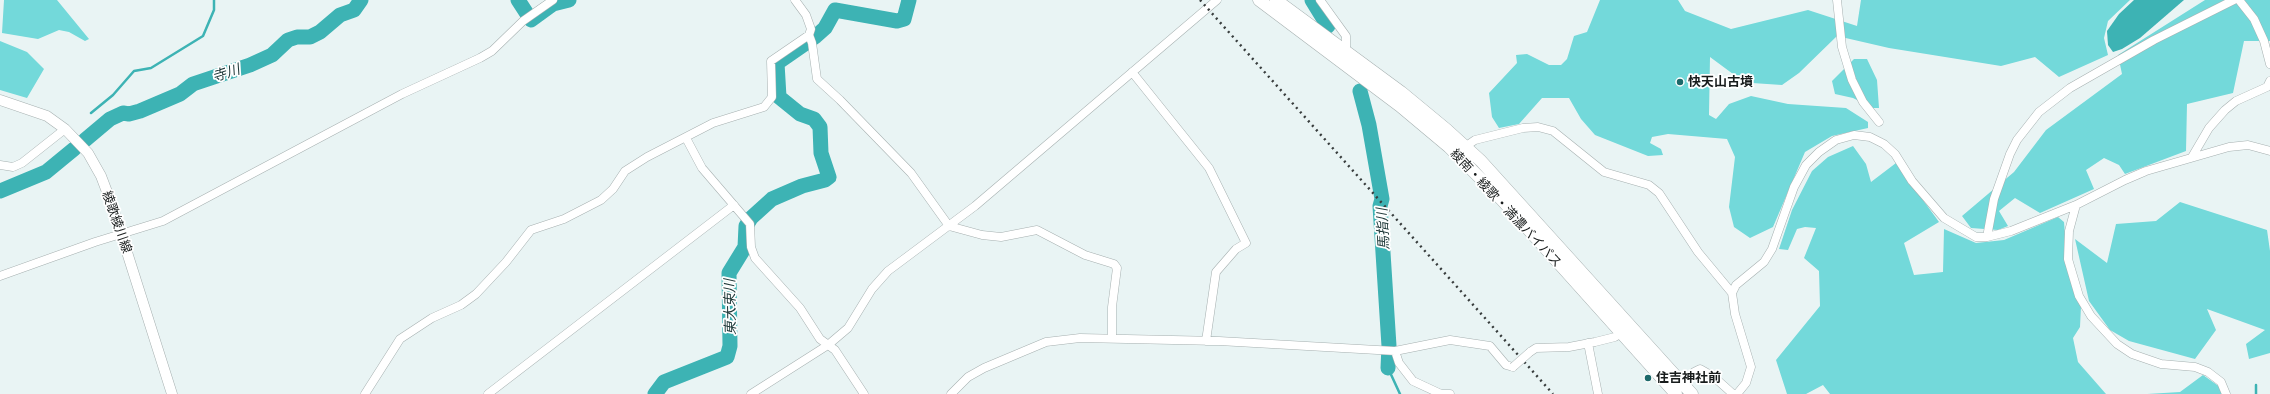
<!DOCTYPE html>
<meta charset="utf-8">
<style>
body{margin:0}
canvas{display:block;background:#e9f4f4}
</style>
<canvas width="2270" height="394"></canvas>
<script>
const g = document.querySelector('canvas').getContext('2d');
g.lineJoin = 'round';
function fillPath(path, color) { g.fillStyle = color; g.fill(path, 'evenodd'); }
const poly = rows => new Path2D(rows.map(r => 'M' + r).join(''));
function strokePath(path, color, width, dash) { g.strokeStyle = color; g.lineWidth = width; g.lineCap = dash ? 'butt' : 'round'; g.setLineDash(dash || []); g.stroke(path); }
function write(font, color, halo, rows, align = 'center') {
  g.font = font + ' "Exo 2","Noto Sans JP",sans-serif'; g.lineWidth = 3.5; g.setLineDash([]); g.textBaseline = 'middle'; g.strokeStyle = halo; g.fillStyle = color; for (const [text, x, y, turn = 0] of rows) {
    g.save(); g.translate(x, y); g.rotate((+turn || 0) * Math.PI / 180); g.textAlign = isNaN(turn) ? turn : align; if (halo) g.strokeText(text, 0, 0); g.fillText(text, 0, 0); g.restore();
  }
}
fillPath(poly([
 [4,0,57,0,89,39,85,41,69,32,59,30,38,39,2,33],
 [1600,0,1678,0,1685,11,1731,29,1808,10,1857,26,1861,0,2130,0,2108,21,2104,38,2108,55,2059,77,2035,57,2001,66,1889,48,1837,36,1799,73,1782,85,1752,83,1733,74,1710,57,1709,115,1716,119,1729,104,1751,96,1788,104,1846,108,1868,122,1868,128,1832,136,1805,152,1773,227,1750,238,1734,227,1729,207,1735,157,1727,139,1668,134,1652,137,1650,143,1661,149,1663,155,1648,156,1595,135,1581,119,1569,98,1542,98,1519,124,1499,128,1492,117,1489,93,1517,63,1516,55,1527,54,1549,65,1561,65,1567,59,1574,36,1587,32],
 [2205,0,2270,0,2270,41,2244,41,2233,93,2187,104,2186,151,2125,174,2119,165,2104,158,2086,170,2094,189,2040,213,2015,198,1999,211,2008,226,1998,230,1971,228,1962,216,2014,172,2046,130,2122,74,2118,55],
 [0,41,27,52,44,69,27,98,0,90],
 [1854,59,1867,59,1877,80,1879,108,1873,108,1853,98,1835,94,1832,81],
 [1853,146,1866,164,1871,182,1896,163,1939,222,1904,243,1914,275,1943,272,1944,229,1976,243,2004,240,2058,217,2064,222,2068,273,2081,306,2080,327,2073,338,2078,362,2106,394,1830,394,1823,385,1806,394,1787,394,1776,360,1820,306,1819,271,1804,258,1816,228,1805,227,1797,229,1788,250,1779,249,1792,210,1812,171,1828,157],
 [2180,202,2267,230,2270,251,2270,353,2249,359,2246,344,2265,330,2207,309,2216,330,2195,359,2129,341,2110,330,2089,301,2075,239,2107,263,2116,224,2156,221],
 [2203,375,2220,387,2223,394,2147,394,2180,392]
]), '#73d9da');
fillPath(poly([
 [2134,0,2184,0,2140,38,2122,49,2113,52,2108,45,2107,31,2119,14]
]), '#3db3b4');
strokePath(poly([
 [91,113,113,95,134,71,151,68,203,36,214,10,214,0],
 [1388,368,1400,394],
 [2256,385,2256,394]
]), '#3db3b4', 2.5);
strokePath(poly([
 [518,0,531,20,553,4,569,0],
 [1312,0,1328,26],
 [1360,91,1369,125,1382,199,1380,206,1389,346,1388,368],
 [85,140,110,119,123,113,129,114,140,111,180,94,193,84,250,65,272,55,288,40,297,37,310,37,320,32,340,15,354,10,361,0],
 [0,191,46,172,74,149],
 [655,394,664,382,727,357,730,346,729,273,745,247,746,226,751,218,772,199,802,186,825,180,829,177,821,153,820,127,814,119,800,114,779,97,777,63,816,36,825,28,835,10,897,21,904,19,909,0]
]), '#3db3b4', 15);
strokePath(poly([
 [1683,394,1694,372]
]), '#bfc9c9', 8, [8, 4]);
const minor = poly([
 [1320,0,1346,36,1346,52],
 [1837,0,1842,47,1852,80,1863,102,1879,122],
 [2239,0,2254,19,2264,41,2270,64],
 [809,35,812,43,817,79,840,100,911,173,949,226,982,235,1001,237,1037,230,1085,255,1114,264,1117,268,1112,307,1112,338],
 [1132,72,1209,168,1246,243,1236,249,1216,272,1206,341],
 [686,138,702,168,750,224,751,247,755,258,800,308,820,339,835,350,864,394],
 [1462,149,1475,140,1523,128,1538,127,1553,131,1604,172,1649,185,1659,193,1698,252,1732,293],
 [2192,157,2209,128,2225,110,2236,101,2267,87,2270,81],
 [0,165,13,167,22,163,65,129],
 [2076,205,2069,231,2068,259,2079,296,2091,316,2117,344,2132,354,2161,364,2195,367,2208,372,2221,382,2226,394],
 [1987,237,1994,199,2010,154,2017,140,2039,112,2070,88,2154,40,2234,0],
 [0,276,95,242,163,221,402,94,480,58,492,51,523,21,553,0],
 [1588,343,1598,394],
 [1395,351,1399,363,1413,381,1441,394,1450,394],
 [1530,352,1536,348,1569,347,1595,342,1615,337,1621,333],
 [1694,372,1700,369,1714,377,1733,394],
 [365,394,400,339,432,318,461,305,476,294,506,262,531,230,564,219,601,200,613,189,625,171,647,157,713,123,764,107,772,97,771,61,809,35,811,29,806,15,795,0],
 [488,394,734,205],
 [751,394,828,345,848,328,872,289,888,271,975,206,1217,0],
 [951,394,968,377,984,368,1046,342,1080,338,1219,341,1395,351,1450,340,1490,346,1506,365,1513,367],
 [1737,394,1746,383,1751,367,1735,314,1732,293,1736,285,1764,262,1772,249,1794,187,1806,165,1819,152,1836,140,1854,135,1870,137,1884,144,1895,154,1912,181,1944,218,1976,237,1987,237,2011,231,2076,205,2125,180,2146,171,2229,147,2248,145,2270,151]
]);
const major = poly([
 [0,100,47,116,65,129,88,153,101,176,112,205,172,394]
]);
const highway = poly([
 [1259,0,1400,106,1449,147,1502,200,1676,394],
 [1276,0,1401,92,1447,130,1481,161,1692,394]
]);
strokePath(minor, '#a6b0b0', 9);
strokePath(major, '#a6b0b0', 11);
strokePath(highway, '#a6b0b0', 13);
strokePath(minor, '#fff', 8);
strokePath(major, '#fff', 10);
strokePath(highway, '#fff', 12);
strokePath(poly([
 [1200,0,1553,394]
]), '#383d3d', 2.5, [2, 4]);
const minorBridge = poly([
 [1513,367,1530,352]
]);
strokePath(minorBridge, '#a6b0b0', 9, []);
strokePath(minorBridge, '#fff', 8);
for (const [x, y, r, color] of [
 [1680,82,4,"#1c696a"],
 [1648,378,4,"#1c696a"]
]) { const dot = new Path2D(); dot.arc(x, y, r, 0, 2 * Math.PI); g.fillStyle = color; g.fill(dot); strokePath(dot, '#fff', 1.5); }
write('bold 13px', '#181c1c', '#fff', [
 ["快天山古墳",1688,82],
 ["住吉神社前",1656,378]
], 'left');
write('13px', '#181c1c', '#fff', [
 ["綾南・綾歌・満濃バイパス",1506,208,47],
 ["綾歌綾川線",117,222,71]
]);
write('italic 14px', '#1c3636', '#fff', [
 ["寺川",226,73,-18],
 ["馬指川",1383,229,-93],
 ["東大束川",730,307,-91]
]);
</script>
